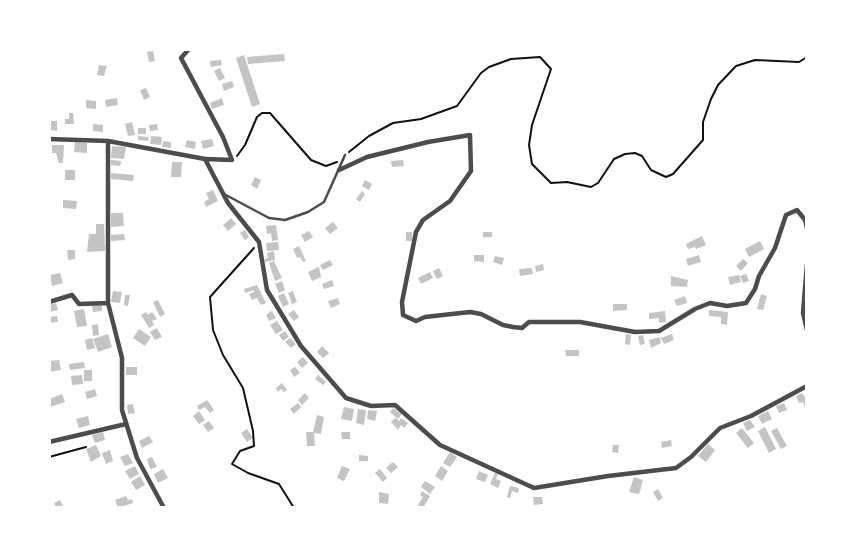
<!DOCTYPE html>
<style>
body{margin:0}
#map{position:relative;width:856px;height:557px;overflow:hidden;background:#fff;font-family:Commissioner,sans-serif}
canvas{display:block}
.frame{position:absolute;inset:0;border:51px solid #fff;pointer-events:none}
</style>
<div id="map">
<canvas width="856" height="557"></canvas>
<div class="frame"></div>
</div>
<script>
const g = document.querySelector('canvas').getContext('2d');
g.lineJoin = 'round';
function fillPath(path, color) { g.fillStyle = color; g.fill(path, 'evenodd'); }
const poly = rows => new Path2D(rows.map(r => 'M' + r).join(''));
function strokePath(path, color, width, dash) { g.strokeStyle = color; g.lineWidth = width; g.lineCap = dash ? 'butt' : 'round'; g.setLineDash(dash || []); g.stroke(path); }
fillPath(poly([
 [153,51,155,61,149,62,147,52],
 [284,54,285,61,248,64,247,57],
 [244,55,260,104,252,107,236,58],
 [221,60,222,65,211,67,210,61],
 [99,65,107,66,104,76,97,75],
 [220,68,225,78,219,81,214,71],
 [232,81,234,87,224,91,222,84],
 [146,88,150,97,144,100,140,90],
 [117,98,118,105,106,107,105,100],
 [222,98,224,105,212,109,210,103],
 [86,100,96,101,96,109,86,108],
 [69,113,73,113,74,124,65,124,65,119,69,119],
 [51,121,57,121,57,131,51,130],
 [132,122,135,135,128,136,125,124],
 [93,124,103,125,103,132,93,131],
 [157,124,158,130,150,131,149,125],
 [138,128,146,128,146,134,138,134],
 [138,136,149,137,148,141,138,140],
 [151,136,162,137,161,145,150,144],
 [212,139,214,146,203,149,201,141],
 [187,140,196,142,195,149,185,147],
 [163,141,171,142,171,148,162,147],
 [75,142,87,143,87,153,74,152],
 [52,145,64,145,63,163,59,163,56,153,52,153],
 [112,146,126,147,124,159,111,158],
 [111,160,121,161,120,166,111,165],
 [403,160,404,166,392,167,391,161],
 [172,162,182,162,181,177,171,177],
 [65,170,75,170,75,180,65,180],
 [111,173,134,175,133,181,111,179],
 [255,177,261,180,257,189,251,185],
 [365,180,372,184,369,190,362,186],
 [213,190,218,201,206,207,204,202,209,199,206,193],
 [362,191,365,194,360,202,356,199],
 [63,200,77,201,76,209,63,208],
 [111,213,123,213,124,226,111,227],
 [231,218,236,224,228,231,223,225],
 [333,222,338,228,330,234,325,228],
 [96,224,104,224,105,251,87,252,89,234,96,234],
 [276,225,278,240,272,241,271,233,267,234,266,226],
 [245,230,249,237,245,240,240,233],
 [309,231,313,237,305,242,301,235],
 [406,232,412,232,412,241,406,241],
 [483,232,492,232,492,237,483,237],
 [124,234,125,240,111,241,111,235],
 [702,236,706,245,696,249,695,247,688,249,686,244],
 [760,241,764,249,749,257,745,249],
 [278,242,279,250,267,251,266,243],
 [299,246,306,261,303,262,300,257,297,258,293,249],
 [67,250,75,250,75,259,68,260],
 [274,251,275,260,265,262,265,259,268,258,267,253],
 [474,255,484,255,484,262,474,261],
 [699,255,701,262,688,266,686,259],
 [495,256,504,258,502,265,493,262],
 [743,259,748,263,741,271,736,266],
 [330,260,333,265,323,270,320,265],
 [274,261,282,278,275,281,269,263],
 [543,264,544,270,536,272,535,266],
 [319,267,321,277,312,281,308,272],
 [439,268,443,276,437,279,433,271],
 [532,268,533,274,520,276,519,269],
 [430,272,433,278,421,284,418,278],
 [60,273,63,283,52,286,50,275],
 [746,274,749,281,743,283,740,276],
 [739,275,741,282,730,285,728,277],
 [671,276,688,280,687,287,671,286],
 [332,280,334,286,324,289,322,284],
 [282,281,285,290,279,293,275,284],
 [257,285,266,303,261,305,257,298,252,300,249,294,254,292,254,290,245,293,244,289],
 [113,291,122,292,120,303,111,302],
 [293,291,297,302,292,304,288,293],
 [284,293,289,304,283,307,278,296],
 [761,294,767,296,763,310,757,309],
 [125,295,130,295,128,306,124,305],
 [685,296,687,303,677,306,674,300],
 [338,298,340,304,331,308,328,301],
 [158,300,165,314,160,317,153,302],
 [56,303,58,310,49,312,49,305],
 [613,304,627,304,627,310,613,311],
 [102,305,102,311,93,312,92,306],
 [84,309,87,326,77,327,74,311],
 [294,310,299,317,294,321,288,314],
 [709,310,728,312,727,325,721,324,721,317,709,316],
 [272,311,276,318,269,321,266,315],
 [665,311,666,322,659,323,659,318,649,319,649,313],
 [146,312,148,315,152,312,157,319,152,321,154,325,149,328,141,315],
 [57,316,58,322,49,323,49,317],
 [277,321,283,330,276,334,270,325],
 [98,324,99,335,93,336,92,325],
 [157,328,162,337,155,340,150,332],
 [139,329,151,337,145,346,133,338],
 [285,331,289,337,283,341,279,335],
 [108,334,112,347,98,352,93,339],
 [626,334,631,335,630,345,625,344],
 [672,334,674,340,664,344,661,338],
 [643,335,645,344,640,345,638,336],
 [660,337,661,343,651,348,649,340],
 [92,338,95,348,87,350,85,340],
 [290,338,296,344,291,348,285,342],
 [322,346,329,353,323,358,317,352],
 [565,350,579,350,579,356,566,356],
 [303,357,308,363,302,368,297,362],
 [59,360,61,370,49,372,49,361],
 [84,362,85,368,70,370,69,364],
 [126,367,137,367,137,375,126,375],
 [295,367,300,373,294,377,290,370],
 [84,370,92,370,92,381,84,381],
 [82,375,83,384,72,385,71,376],
 [318,375,326,382,323,385,315,379],
 [282,383,287,390,284,392,281,389,278,392,276,388],
 [95,389,97,396,87,399,85,392],
 [305,393,309,398,302,405,298,400],
 [802,393,807,400,805,407,803,402,799,403,796,396],
 [62,394,65,402,50,407,49,399],
 [207,400,214,410,210,413,205,407,199,410,197,406],
 [298,403,301,407,294,414,290,409],
 [784,403,787,410,779,413,776,406],
 [133,404,135,413,128,414,127,405],
 [344,407,354,409,352,421,341,419],
 [393,408,402,414,398,419,390,412],
 [358,409,366,410,364,425,356,423],
 [368,410,377,411,375,421,367,419],
 [199,411,205,420,199,424,193,416],
 [768,411,772,419,762,424,758,416],
 [317,415,324,417,321,434,314,433,315,446,307,446,306,432,313,432],
 [88,416,90,425,79,428,76,419],
 [395,418,399,421,401,418,408,423,404,428,401,425,398,430,391,422],
 [750,420,755,427,747,431,743,423],
 [209,421,214,428,208,432,203,425],
 [765,427,776,449,769,453,758,431],
 [742,428,754,443,748,448,736,433],
 [777,428,787,446,781,449,771,431],
 [247,429,253,438,247,442,241,433],
 [103,432,105,440,95,443,92,435],
 [341,432,350,432,350,439,342,439],
 [149,436,153,442,142,448,139,441],
 [671,440,672,446,662,448,661,442],
 [708,444,715,450,706,462,698,456],
 [96,445,101,456,91,462,86,449],
 [613,445,619,445,618,453,612,452],
 [110,450,113,461,106,464,102,453],
 [450,452,457,457,450,467,443,463],
 [128,454,133,463,125,466,120,457],
 [359,455,368,456,368,461,359,461],
 [152,457,157,467,150,469,147,459],
 [393,462,398,467,391,473,386,468],
 [135,466,139,474,130,479,125,471],
 [342,466,350,469,344,481,337,478],
 [441,466,448,471,442,481,435,476],
 [163,469,168,478,158,483,154,474],
 [380,469,387,478,383,482,375,473],
 [479,471,488,475,485,482,476,479],
 [495,473,498,474,496,479,501,481,498,488,490,484],
 [140,476,145,485,136,490,131,482],
 [634,477,643,480,639,494,629,492],
 [425,481,435,487,430,494,421,487],
 [510,486,519,488,518,493,512,491,510,498,507,497],
 [658,489,663,498,658,501,653,492],
 [422,491,430,496,423,508,418,505,423,497,420,495],
 [379,492,389,494,388,504,379,503],
 [126,496,128,500,132,499,133,503,118,508,115,500],
 [533,497,542,497,543,504,534,505],
 [60,500,64,508,56,508,54,503]
]), '#c4c4c4');
strokePath(poly([
 [349,152,369,136,393,123,421,119,457,106,481,73,489,67,511,59,540,57,551,69,532,125,529,145,532,164,551,183,567,182,591,187,598,183,614,159,625,154,635,153,642,156,651,170,666,177,673,174,703,140,703,122,711,99,718,85,736,66,755,60,799,62,807,57],
 [237,156,245,145,257,117,262,113,270,113,311,160,326,166,337,162],
 [254,248,210,297,213,330,223,355,243,388,253,431,254,446,240,451,232,464,248,473,279,484,294,508],
 [49,457,86,447]
]), '#111', 2);
strokePath(poly([
 [224,194,269,218,285,220,308,212,324,202,345,155]
]), '#4c4c4c', 2.5);
strokePath(poly([
 [189,49,181,58,223,137,232,160,206,159],
 [49,139,108,141,205,159,228,203,259,242,267,290,301,346,346,398,371,406,395,405,440,445,534,488,608,476,676,468,691,457,720,428,751,416,807,386],
 [108,141,108,303,122,358,122,410,137,458,164,508],
 [339,170,367,157,428,142,470,135,471,171,450,201,423,220,416,232,402,302,403,315,416,321,425,317,470,312,481,314,503,325,513,327,522,328,529,322,580,322,635,332,659,331,695,309,710,303,727,306,746,303,755,289,759,276,775,248,786,215,797,210,805,220,807,228],
 [807,264,803,313,807,330],
 [49,302,72,295,79,304,108,303],
 [49,442,126,424]
]), '#4c4c4c', 4.5);
</script>
